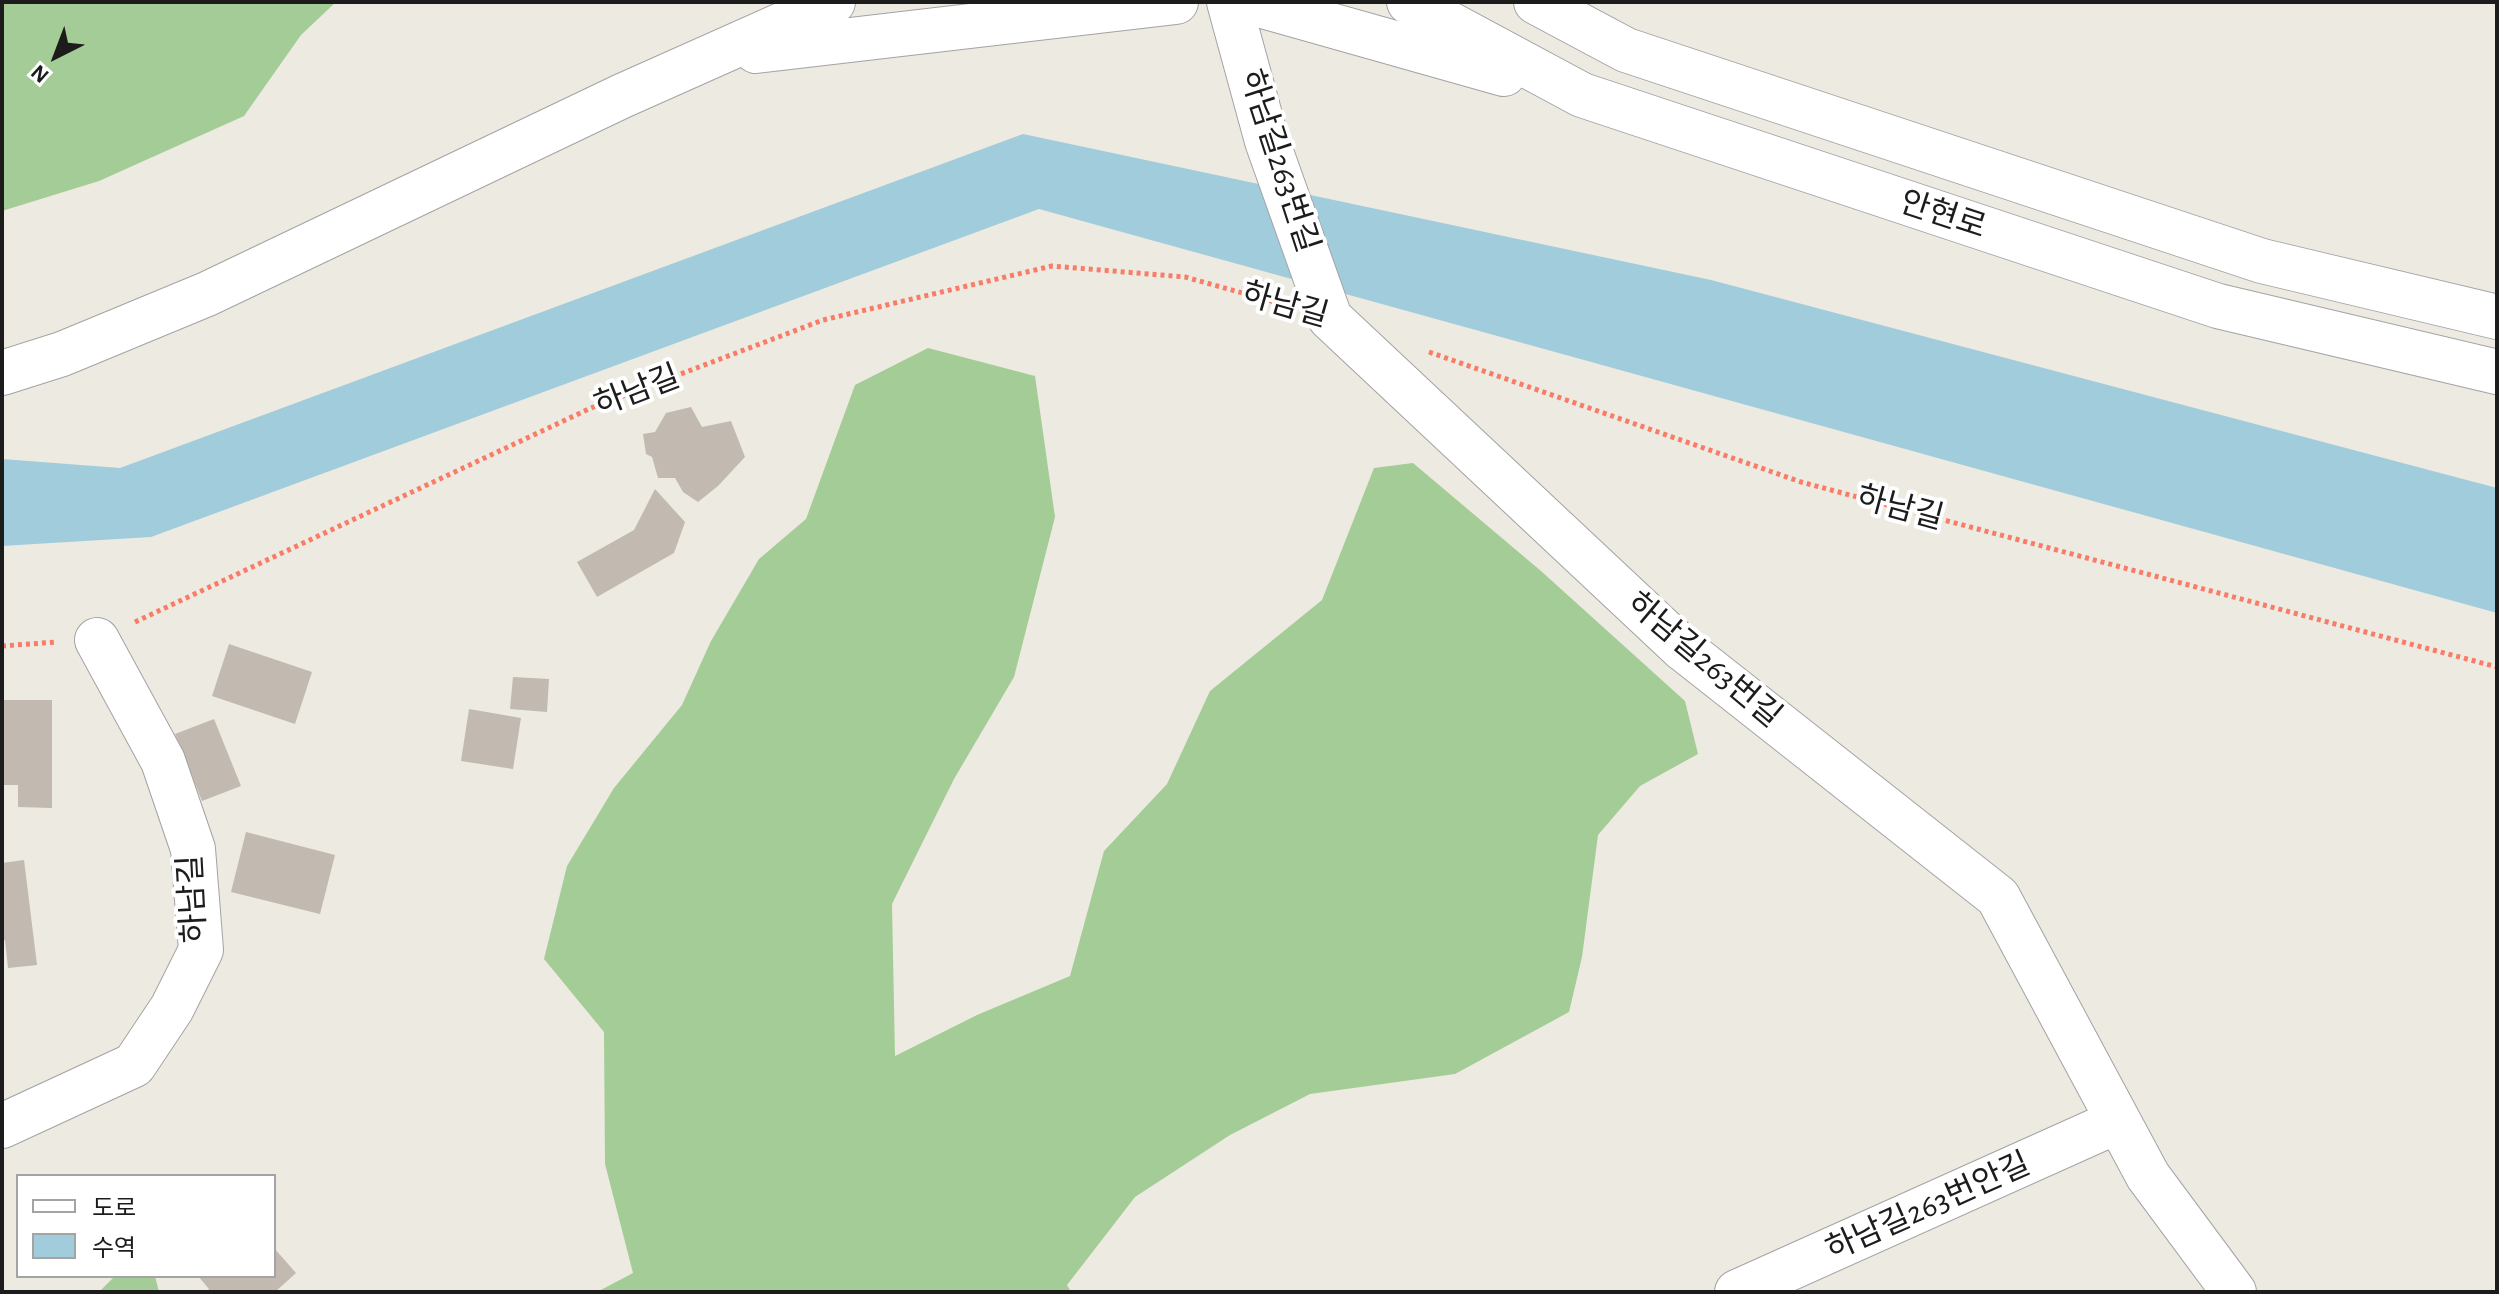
<!DOCTYPE html>
<meta charset="utf-8">
<style>
body{margin:0}
#map{position:relative;width:2499px;height:1294px;overflow:hidden;background:#edeae1;font-family:"Alegreya Sans","Noto Sans KR",sans-serif}
canvas{display:block}
.frame{position:absolute;inset:0;border:4px solid #1c1c1c;pointer-events:none}
.legend{position:absolute;left:16px;top:1174px;width:260px;height:104px;box-sizing:border-box;background:#fff;border:2px solid #a4a4a4;margin:0;padding:10px 14px;list-style:none;font-size:24px;color:#1c1c1c}
.legend li{display:flex;align-items:center;gap:16px;height:40px}
.legend b{width:40px;border:2px solid #a4a4a4}
.north{position:absolute;left:16px;top:16px;width:80px;height:80px;-webkit-text-stroke:6px #fff;paint-order:stroke;rotate:222deg;font-size:22px;font-weight:700;line-height:32px;text-align:center;color:#1c1c1c}
.north::after{content:'';display:block;margin:auto;width:28px;height:36px;background:#1c1c1c;clip-path:polygon(50% 0,100% 100%,50% 72%,0 100%)}
</style>
<div id="map">
<canvas width="2499" height="1294"></canvas>
<div class="frame"></div>
<ul class="legend">
<li><b style="height:10px;background:#fff"></b>도로</li>
<li><b style="height:22px;background:#a1ccdb"></b>수역</li>
</ul>
<div class="north">N</div>
</div>
<script>
const g = document.querySelector('canvas').getContext('2d');
g.lineJoin = 'round';
function fillPath(path, color) { g.fillStyle = color; g.fill(path, 'evenodd'); }
const poly = rows => new Path2D(rows.map(r => 'M' + r).join(''));
function strokePath(path, color, width, dash) { g.strokeStyle = color; g.lineWidth = width; g.lineCap = dash ? 'butt' : 'round'; g.setLineDash(dash || []); g.stroke(path); }
function write(font, color, halo, rows, align = 'center') {
  g.font = font + ' "Alegreya Sans","Noto Sans KR",sans-serif'; g.lineWidth = 8; g.setLineDash([]); g.textBaseline = 'middle'; g.strokeStyle = halo; g.fillStyle = color; for (const [text, x, y, turn = 0] of rows) {
    g.save(); g.translate(x, y); g.rotate((+turn || 0) * Math.PI / 180); g.textAlign = isNaN(turn) ? turn : align; if (halo) g.strokeText(text, 0, 0); g.fillText(text, 0, 0); g.restore();
  }
}
fillPath(poly([
 [2,2,336,2,301,35,244,116,99,181,2,211],
 [928,348,1035,376,1055,517,1014,677,954,779,892,904,895,1056,977,1015,1070,976,1104,851,1167,784,1210,691,1322,600,1374,468,1413,463,1541,571,1685,701,1698,754,1640,786,1598,835,1582,957,1569,1012,1455,1074,1310,1094,1230,1135,1135,1197,1067,1285,1071,1292,597,1292,633,1273,605,1164,604,1032,544,959,567,866,614,788,682,705,711,641,759,559,806,519,855,385],
 [115,1276,155,1276,159,1292,99,1292]
]), '#a4cc96');
fillPath(poly([
 [1023,134,1711,280,2497,488,2497,613,1039,209,151,537,2,546,2,459,120,468]
]), '#a1ccdb');
fillPath(poly([
 [691,407,702,427,731,421,745,457,718,486,698,502,683,492,675,478,658,478,652,457,646,454,643,434,655,432,666,413],
 [655,489,685,522,674,553,597,597,577,562,634,530],
 [229,644,312,672,295,724,212,696],
 [513,677,549,679,547,712,510,709],
 [2,700,52,700,52,808,18,807,18,785,2,785],
 [469,709,521,718,513,769,461,761],
 [214,719,241,786,202,801,175,734],
 [246,832,335,855,320,914,231,892],
 [24,860,37,965,8,968,5,940,2,941,2,863],
 [274,1248,296,1273,275,1292,205,1292,209,1289,198,1276,274,1276]
]), '#c2b9b1');
const minor = poly([
 [1229,2,1267,141,1330,318,1682,648,1998,897,2148,1176,2234,1292],
 [1249,2,1504,74],
 [1409,2,1582,95,2218,306,2497,372],
 [1536,2,1626,50,2262,261,2497,317],
 [756,51,1176,2],
 [2,373,62,354,207,294,622,96,833,2],
 [2,1126,134,1065,172,1008,201,950,193,849,163,761,97,640],
 [1737,1292,2118,1121]
]);
strokePath(minor, '#a3a3a3', 46);
strokePath(poly([
 [1429,352,1801,482,2497,667],
 [135,622,591,408,823,320,1052,266,1185,277,1282,304],
 [2,646,57,642]
]), '#f87c67', 5, [4, 4]);
strokePath(minor, '#fff', 44);
write('32px', '#1c1c1c', '#fff', [
 ["하남길263번길",1279,161,72],
 ["안현로",1943,215,18],
 ["하남길",1285,305,16],
 ["하남길",637,391,-21],
 ["하남길",1900,508,15],
 ["하남길263번길",1704,660,40],
 ["하남길",193,899,-93],
 ["하남길263번안길",1928,1207,-24]
]);
</script>
